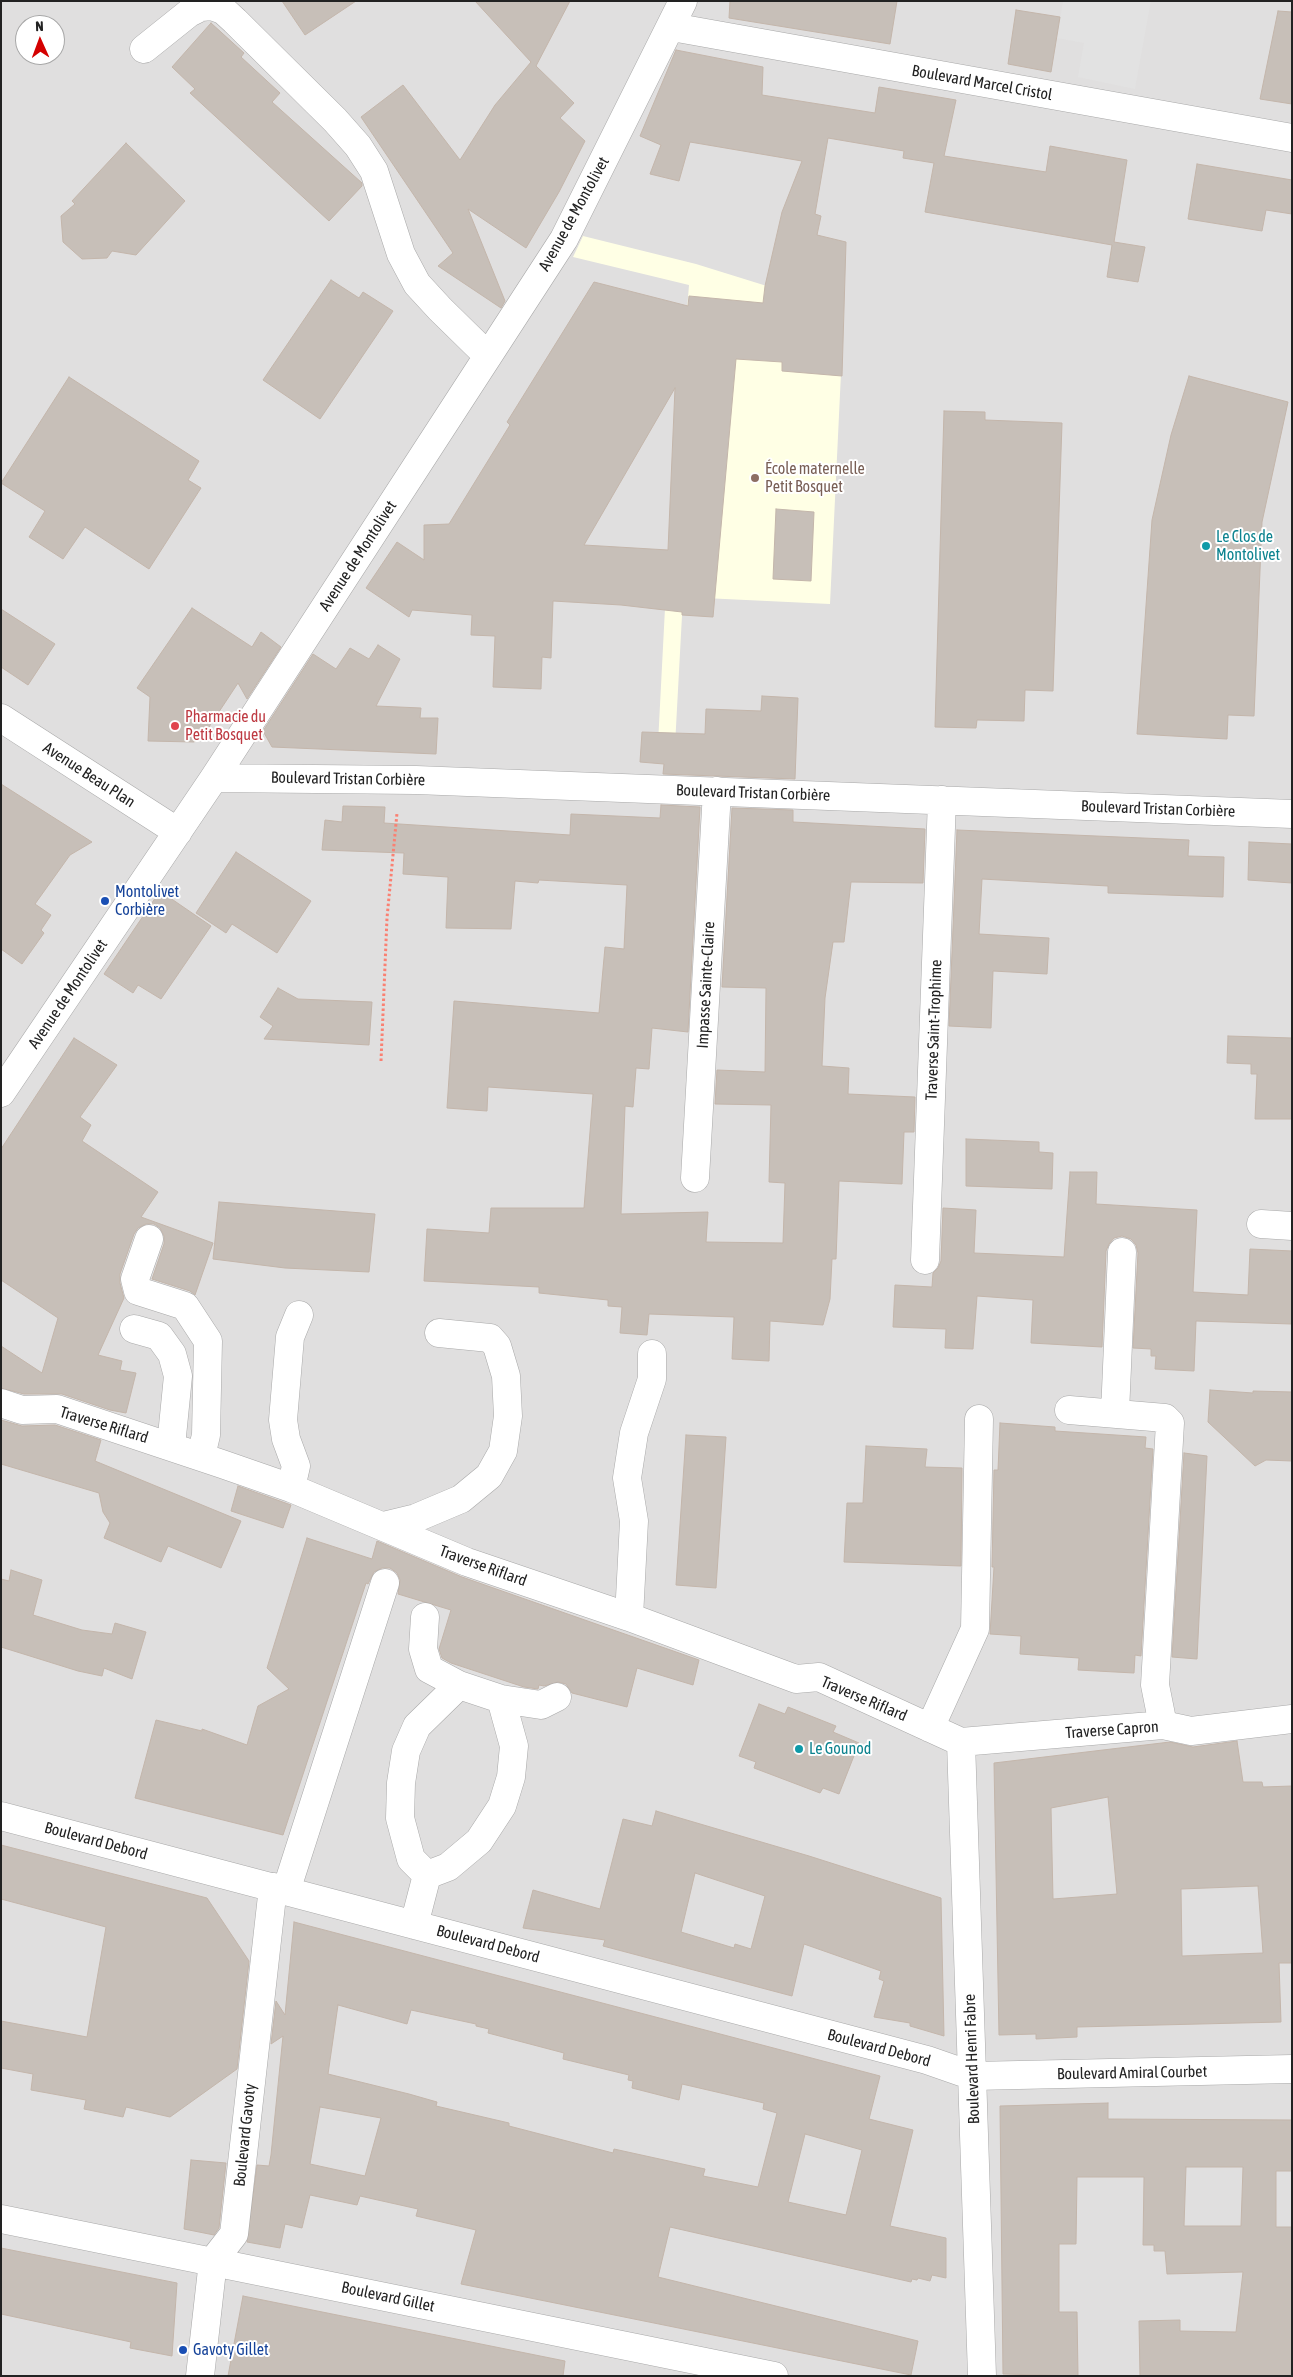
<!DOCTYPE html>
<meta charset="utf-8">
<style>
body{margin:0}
#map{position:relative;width:1293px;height:2377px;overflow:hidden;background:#f2efe9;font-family:"Asap Condensed",sans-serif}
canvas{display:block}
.frame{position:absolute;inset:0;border:2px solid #222;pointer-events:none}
.north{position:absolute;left:15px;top:15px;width:50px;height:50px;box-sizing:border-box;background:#fff;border:1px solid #a7a7a7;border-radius:50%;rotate:358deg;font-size:14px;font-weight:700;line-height:20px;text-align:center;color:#222}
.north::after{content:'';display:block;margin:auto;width:18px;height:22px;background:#d40000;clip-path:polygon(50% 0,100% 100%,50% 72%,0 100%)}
</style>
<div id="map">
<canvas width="1293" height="2377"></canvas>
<div class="frame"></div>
<div class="north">N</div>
</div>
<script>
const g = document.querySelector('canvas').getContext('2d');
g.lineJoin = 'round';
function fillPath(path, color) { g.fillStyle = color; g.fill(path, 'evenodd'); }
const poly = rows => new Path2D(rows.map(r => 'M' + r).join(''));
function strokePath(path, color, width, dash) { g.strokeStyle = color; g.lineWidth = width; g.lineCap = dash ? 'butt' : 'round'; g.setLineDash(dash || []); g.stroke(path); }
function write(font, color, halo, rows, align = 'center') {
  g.font = font + ' "Asap Condensed",sans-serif'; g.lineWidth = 4; g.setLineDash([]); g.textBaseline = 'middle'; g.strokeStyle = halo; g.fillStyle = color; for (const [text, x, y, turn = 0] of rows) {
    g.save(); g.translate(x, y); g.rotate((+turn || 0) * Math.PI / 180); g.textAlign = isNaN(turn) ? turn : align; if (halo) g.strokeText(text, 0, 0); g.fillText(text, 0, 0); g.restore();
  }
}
fillPath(poly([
 [1,1,1292,1,1292,2376,1,2376],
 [25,25,55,25,55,55,25,55]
]), '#e0dfdf');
fillPath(poly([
 [583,236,696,264,844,310,830,604,683,597,674,764,657,763,668,550,689,285,573,257]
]), '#ffffe5');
fillPath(poly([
 [1063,1,1151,1,1135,89,1078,77,1084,43,1057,38]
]), '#e2e2e2');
const building = poly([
 [282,1,356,1,305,35,282,1],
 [475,1,570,1,536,66,574,103,560,118,585,141,559,192,526,248,468,209,505,301,501,308,438,266,453,253,361,117,403,85,460,160,495,105,531,62,475,1],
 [730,1,897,1,890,44,729,18,730,1],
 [1016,10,1060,17,1051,72,1008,64,1016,10],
 [1278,11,1292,12,1292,104,1260,99,1278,11],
 [211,23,244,53,241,57,280,93,272,102,362,183,362,186,329,221,190,93,195,89,172,67,211,23],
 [676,50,763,67,762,95,875,113,879,87,956,100,944,156,1046,172,1050,146,1127,160,1114,242,1145,247,1138,282,1107,277,1112,245,925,212,934,163,903,158,904,151,828,138,815,214,821,216,817,235,846,242,842,376,782,371,782,362,736,359,713,617,682,615,682,612,621,605,553,601,551,658,542,657,541,689,493,687,495,636,471,635,472,615,412,610,409,617,366,588,397,542,424,560,424,525,449,524,510,425,507,422,594,282,688,306,689,296,763,303,765,286,782,212,802,161,690,142,679,181,650,174,661,145,640,136,676,50],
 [675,388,668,550,584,545,675,388],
 [126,143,185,201,136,255,112,251,107,258,82,259,63,242,61,216,75,204,72,201,126,143],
 [1197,164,1292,180,1292,214,1266,210,1262,231,1188,219,1197,164],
 [331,280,359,298,363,292,393,311,320,419,263,380,331,280],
 [1189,376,1288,402,1262,522,1254,716,1228,715,1227,739,1137,734,1152,520,1171,435,1189,376],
 [69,377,199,461,188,480,201,488,149,569,85,527,63,559,29,537,45,511,1,483,69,377],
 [944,411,985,412,985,420,1062,423,1053,691,1025,690,1024,721,977,720,976,728,935,727,944,411],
 [776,509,814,512,811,581,773,579,776,509],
 [192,608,252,647,261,632,281,647,247,699,238,683,203,736,194,742,148,741,150,697,137,688,192,608],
 [1,609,55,644,28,685,1,667,1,609],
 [378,645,400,659,376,706,421,708,420,718,438,718,436,754,272,747,263,731,313,654,336,669,350,648,369,659,378,645],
 [762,696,798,698,795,779,663,774,664,764,640,762,642,732,705,734,706,709,761,711,762,696],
 [1,784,92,842,70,855,35,904,51,915,41,930,44,933,22,964,1,949,1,784],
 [661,805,700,807,688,1032,652,1028,649,1069,636,1068,633,1107,625,1106,621,1214,708,1212,706,1242,783,1243,785,1183,769,1182,771,1105,715,1104,717,1070,765,1072,766,988,722,987,732,808,793,810,793,822,925,829,923,883,851,882,844,942,833,942,825,998,822,1066,849,1068,848,1094,915,1097,914,1132,904,1132,902,1184,839,1181,836,1259,832,1259,830,1299,823,1325,770,1321,769,1361,732,1359,734,1317,649,1314,647,1335,620,1333,622,1307,608,1306,608,1300,539,1293,539,1287,424,1281,427,1229,489,1233,491,1208,584,1208,593,1094,488,1087,487,1111,447,1108,454,1001,599,1013,605,947,624,949,627,885,539,880,538,883,515,881,511,929,446,928,448,877,403,874,404,853,322,850,325,820,342,822,343,806,385,807,384,823,570,835,571,814,660,818,661,805],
 [957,830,1189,840,1188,856,1224,857,1223,897,1108,893,1108,886,982,879,979,934,1049,938,1047,974,993,971,991,1028,949,1026,957,830],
 [1249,842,1292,844,1292,883,1248,880,1249,842],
 [236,852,311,901,277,953,232,924,226,933,196,913,236,852],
 [160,891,211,926,161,999,138,985,133,993,104,974,160,891],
 [278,988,298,999,372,1002,369,1045,264,1039,273,1026,260,1017,278,988],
 [1228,1036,1292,1038,1292,1119,1255,1119,1257,1074,1251,1074,1251,1064,1227,1063,1228,1036],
 [74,1038,117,1065,80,1117,91,1125,82,1141,158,1192,141,1217,213,1243,195,1295,190,1291,152,1279,164,1244,164,1236,160,1228,154,1224,146,1224,138,1228,134,1234,120,1274,120,1283,124,1298,98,1355,122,1361,120,1370,136,1373,126,1413,110,1410,62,1394,24,1394,1,1388,1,1346,42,1373,58,1318,1,1280,1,1149,74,1038],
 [966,1139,1039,1142,1039,1152,1053,1153,1052,1189,966,1186,966,1139],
 [1070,1172,1097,1172,1096,1204,1197,1210,1193,1292,1248,1295,1250,1249,1292,1251,1292,1324,1196,1321,1194,1371,1155,1369,1156,1356,1151,1356,1151,1349,1133,1348,1138,1253,1136,1245,1131,1239,1122,1236,1114,1238,1109,1244,1106,1251,1102,1347,1031,1343,1033,1300,977,1296,973,1349,945,1348,946,1329,893,1327,895,1285,932,1287,933,1273,938,1268,941,1261,943,1208,976,1210,974,1253,1064,1257,1070,1172],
 [219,1202,375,1214,369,1272,285,1268,213,1259,219,1202],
 [1210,1390,1253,1393,1253,1391,1292,1392,1292,1461,1266,1460,1255,1466,1208,1422,1210,1390],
 [1,1420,22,1426,55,1425,101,1440,95,1461,241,1521,221,1568,168,1546,161,1562,104,1538,110,1523,103,1512,99,1493,1,1464,1,1420],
 [1000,1423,1055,1427,1055,1431,1146,1437,1145,1448,1153,1449,1141,1656,1135,1655,1134,1673,1078,1670,1079,1658,1020,1654,1021,1636,990,1634,994,1567,992,1567,994,1470,998,1470,1000,1423],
 [686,1435,726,1437,716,1588,676,1585,686,1435],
 [866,1446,927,1449,925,1467,962,1468,961,1566,844,1562,847,1503,863,1503,866,1446],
 [1184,1453,1207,1456,1197,1659,1172,1657,1184,1453],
 [238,1486,291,1505,283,1528,231,1511,238,1486],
 [307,1538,372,1559,377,1541,462,1577,699,1660,693,1685,637,1668,627,1707,572,1693,566,1684,558,1682,544,1686,539,1685,538,1689,524,1687,451,1663,442,1658,439,1649,451,1610,398,1594,400,1580,397,1573,390,1568,382,1568,374,1572,368,1584,366,1583,283,1835,135,1798,156,1720,202,1731,202,1729,247,1745,258,1706,289,1689,267,1668,307,1538],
 [11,1570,42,1580,33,1615,82,1630,112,1634,115,1623,146,1632,132,1679,104,1668,102,1676,78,1671,1,1647,1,1579,9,1581,11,1570],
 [759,1704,785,1714,788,1707,836,1726,833,1732,859,1743,839,1794,823,1788,820,1793,754,1768,756,1762,739,1756,759,1704],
 [1237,1741,1243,1782,1262,1782,1263,1787,1292,1786,1292,1963,1279,1963,1281,2022,1077,2027,1077,2037,1036,2039,1036,2034,999,2035,994,1763,1170,1742,1193,1747,1237,1741],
 [1108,1797,1117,1894,1053,1899,1051,1808,1108,1797],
 [1258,1886,1263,1953,1182,1956,1181,1889,1258,1886],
 [656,1811,809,1856,941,1898,944,2036,910,2026,910,2023,874,2017,884,1981,879,1979,881,1971,804,1944,792,1996,603,1946,605,1940,523,1928,533,1890,600,1909,623,1819,652,1826,656,1811],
 [695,1873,765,1896,751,1949,735,1944,734,1948,681,1932,695,1873],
 [1,1845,207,1898,249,1961,237,2069,170,2117,126,2107,123,2117,84,2109,86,2100,31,2090,33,2074,1,2068,1,2021,87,2037,106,1927,1,1899,1,1845],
 [294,1922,880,2076,869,2119,913,2130,890,2226,946,2238,946,2278,932,2275,930,2281,918,2278,917,2280,912,2279,911,2282,670,2227,658,2277,918,2341,911,2375,461,2284,476,2230,416,2216,418,2209,360,2196,357,2205,310,2195,302,2228,285,2224,280,2248,247,2242,257,2165,269,2166,271,2155,283,2036,271,2044,276,2001,285,2015,294,1922],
 [338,2005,407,2024,411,2010,476,2024,476,2026,489,2029,488,2033,564,2053,563,2059,629,2075,628,2080,633,2081,632,2088,679,2100,682,2084,764,2103,763,2109,777,2113,758,2187,703,2176,705,2169,614,2149,613,2153,509,2126,509,2123,436,2106,437,2102,409,2094,328,2074,338,2005],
 [320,2107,381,2118,365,2176,310,2164,320,2107],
 [805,2134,862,2150,846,2215,788,2202,805,2134],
 [1108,2103,1108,2119,1292,2120,1292,2171,1276,2171,1276,2227,1292,2227,1292,2376,1140,2376,1139,2321,1180,2320,1180,2331,1236,2332,1243,2272,1167,2274,1165,2251,1154,2251,1154,2245,1143,2245,1144,2177,1077,2177,1076,2244,1059,2244,1059,2312,1077,2312,1078,2376,1003,2374,1000,2106,1108,2103],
 [1186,2167,1243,2167,1241,2226,1184,2226,1186,2167],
 [191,2160,226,2163,219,2228,214,2235,184,2229,191,2160],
 [1,2248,177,2283,172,2356,130,2348,131,2342,1,2314,1,2248],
 [243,2296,565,2361,563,2376,228,2376,243,2296]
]);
fillPath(building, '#c7bfb8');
strokePath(building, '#c4b6ab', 1);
const minor = poly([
 [672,27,1292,138],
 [144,49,189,13,201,7,212,6,223,10,235,21,335,120,358,146,374,171,401,254,417,284,440,309,488,356],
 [1,718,178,832],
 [214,778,416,780,1292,814],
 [1,1093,214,778,564,239,683,1],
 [695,1178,717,791],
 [1261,1224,1292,1226],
 [149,1239,135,1279,138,1291,185,1306,208,1341,206,1435,201,1456],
 [925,1260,942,800],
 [134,1329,159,1336,172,1354,178,1376,171,1446],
 [1,1403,22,1410,57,1409,222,1464,291,1488,467,1562,629,1617,796,1679,819,1677,961,1742,1163,1725,1191,1731,1292,1719],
 [1069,1410,1165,1418,1170,1423,1155,1685,1163,1725],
 [1115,1413,1122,1252],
 [291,1488,296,1466,286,1439,283,1420,290,1337,299,1315],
 [383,1526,416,1518,461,1499,489,1476,503,1451,508,1416,506,1376,497,1346,490,1338,439,1333],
 [425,1617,423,1649,429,1669,459,1685,501,1699,541,1705,557,1697],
 [629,1617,634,1521,627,1478,634,1433,652,1379,652,1354],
 [930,1728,975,1629,979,1419],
 [961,1742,982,2376],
 [1,1816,927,2060,973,2076,1292,2069],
 [427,1875,411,1859,400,1818,401,1783,406,1751,417,1726,459,1685],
 [427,1875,448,1867,479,1841,502,1806,511,1777,514,1746,501,1699],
 [286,1891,385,1583],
 [414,1925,427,1875],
 [1,2219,774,2376],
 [200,2376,213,2261,234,2234,273,1887]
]);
strokePath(minor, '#a9a9a9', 29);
strokePath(poly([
 [381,1061,387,918,397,813]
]), '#fa8072', 3, [2.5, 2.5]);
strokePath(minor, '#fff', 28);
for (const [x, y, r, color] of [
 [755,478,5,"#8d6e63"],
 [1206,546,5,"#0f9aa8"],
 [175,726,5,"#e0444e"],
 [105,901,5,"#1a4fb4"],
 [799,1749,5,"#0f9aa8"],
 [183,2350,5,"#1a4fb4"]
]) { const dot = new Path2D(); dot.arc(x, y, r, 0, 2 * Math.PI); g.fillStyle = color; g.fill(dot); strokePath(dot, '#fff', 2); }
write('16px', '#222', '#fff', [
 ["Boulevard Marcel Cristol",982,83,10],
 ["Avenue de Montolivet",574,214,-61],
 ["Avenue de Montolivet",358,556,-57],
 ["Avenue Beau Plan",89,775,33],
 ["Boulevard Tristan Corbière",348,779,1],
 ["Boulevard Tristan Corbière",753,793,2],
 ["Boulevard Tristan Corbière",1158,809,2],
 ["Impasse Sainte-Claire",706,985,-87],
 ["Avenue de Montolivet",68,994,-56],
 ["Traverse Saint-Trophime",934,1030,-88],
 ["Traverse Riflard",104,1425,17],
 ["Traverse Riflard",483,1566,20],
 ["Traverse Riflard",864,1699,23],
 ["Traverse Capron",1112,1730,-4],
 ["Boulevard Debord",96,1841,15],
 ["Boulevard Debord",488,1944,15],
 ["Boulevard Debord",879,2048,15],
 ["Boulevard Henri Fabre",972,2059,-92],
 ["Boulevard Amiral Courbet",1132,2073,-1],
 ["Boulevard Gavoty",245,2135,-84],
 ["Boulevard Gillet",388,2297,12]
]);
write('16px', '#785e54', '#fff', [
 ["École maternelle",765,469],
 ["Petit Bosquet",765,487]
], 'left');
write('16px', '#0d838f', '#fff', [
 ["Le Clos de",1216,537],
 ["Montolivet",1216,555],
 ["Le Gounod",809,1749]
], 'left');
write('16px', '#be3a42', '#fff', [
 ["Pharmacie du",185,717],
 ["Petit Bosquet",185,735]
], 'left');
write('16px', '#164399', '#fff', [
 ["Montolivet",115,892],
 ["Corbière",115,910],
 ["Gavoty Gillet",193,2350]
], 'left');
</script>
